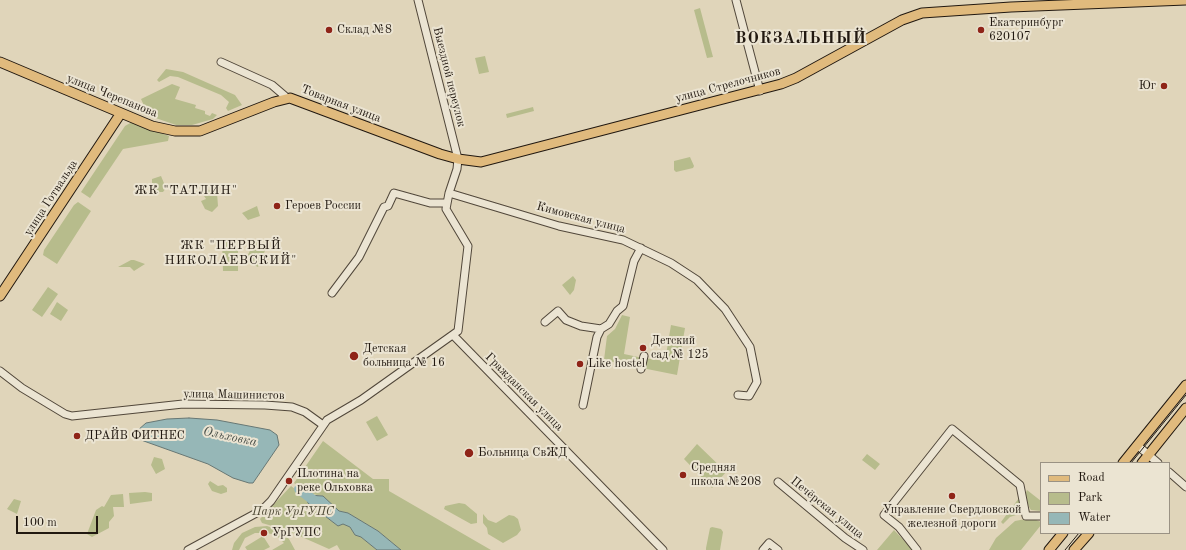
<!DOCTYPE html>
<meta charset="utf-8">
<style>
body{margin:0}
#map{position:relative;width:1186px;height:550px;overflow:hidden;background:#e0d5ba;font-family:"Old Standard TT",serif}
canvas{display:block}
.legend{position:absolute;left:1040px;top:462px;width:130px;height:72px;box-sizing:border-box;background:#ebe4d2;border:1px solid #9a9284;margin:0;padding:5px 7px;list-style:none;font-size:12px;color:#211810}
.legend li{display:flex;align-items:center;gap:8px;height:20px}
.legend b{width:20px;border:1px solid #9a9284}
.scale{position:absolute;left:16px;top:516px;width:82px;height:18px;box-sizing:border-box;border:2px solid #211810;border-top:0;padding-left:5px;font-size:12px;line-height:14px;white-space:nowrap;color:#211810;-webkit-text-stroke:3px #ebe4d2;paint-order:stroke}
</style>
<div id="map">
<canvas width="1186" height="550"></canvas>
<ul class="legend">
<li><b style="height:5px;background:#e0ba7d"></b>Road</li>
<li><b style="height:11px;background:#b7bc8c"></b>Park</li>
<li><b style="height:11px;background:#96b7b7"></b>Water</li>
</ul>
<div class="scale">100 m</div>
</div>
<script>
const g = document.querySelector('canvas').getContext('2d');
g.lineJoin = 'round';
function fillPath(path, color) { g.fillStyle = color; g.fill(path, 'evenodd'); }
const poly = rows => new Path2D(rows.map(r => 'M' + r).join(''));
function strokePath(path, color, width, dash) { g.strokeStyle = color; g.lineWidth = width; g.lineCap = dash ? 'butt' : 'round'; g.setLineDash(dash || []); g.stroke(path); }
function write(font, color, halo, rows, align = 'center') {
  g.font = font + ' "Old Standard TT",serif'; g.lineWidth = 4; g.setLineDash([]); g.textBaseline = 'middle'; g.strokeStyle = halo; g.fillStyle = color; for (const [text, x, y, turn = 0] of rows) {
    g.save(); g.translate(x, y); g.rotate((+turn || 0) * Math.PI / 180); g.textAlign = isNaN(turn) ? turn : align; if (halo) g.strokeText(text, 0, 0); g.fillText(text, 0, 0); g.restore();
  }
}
fillPath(poly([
 [700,8,713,57,707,58,694,10],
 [485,56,489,72,479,74,475,58],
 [166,69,183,72,235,95,242,105,228,111,226,108,229,102,221,95,178,77,170,76,159,82,157,80],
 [172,84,180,87,175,99,196,105,195,108,205,111,205,114,210,116,212,113,217,115,213,119,192,125,176,125,141,113,146,110,141,99],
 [533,107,534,111,507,118,506,114],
 [132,122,169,136,168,141,123,149,90,198,81,192,125,126],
 [690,157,694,166,693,168,676,172,674,170,674,161],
 [161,176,166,188,163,192,157,192,152,188,152,179],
 [207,189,217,193,218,206,212,212,205,209,201,201,206,199,204,196],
 [78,202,91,211,57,264,43,255,44,250,74,205],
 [257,206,260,216,248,220,242,213],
 [255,240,267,246,258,267,245,261],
 [222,242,238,242,238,271,223,271],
 [131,260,134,260,145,264,134,271,130,267,118,267],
 [573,276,576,280,574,290,570,295,562,285],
 [48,287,58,294,42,317,32,310],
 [57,302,68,310,61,321,50,314],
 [622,315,630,317,624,354,643,358,641,368,604,360,607,336,615,329],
 [671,325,685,328,677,375,642,368,644,358,665,361],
 [377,416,388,435,377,441,366,422],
 [323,441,373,479,389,479,389,491,491,550,401,550,378,531,348,513,339,511,323,496,307,493,294,483],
 [697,444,726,472,712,488,684,459],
 [867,454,880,464,875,470,862,460],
 [154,457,162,459,165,469,156,474,151,465],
 [210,481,218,486,223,485,227,488,227,492,221,494,212,491,208,484],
 [291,486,304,496,308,503,338,526,343,523,350,527,355,535,361,537,377,550,340,550,337,545,329,549,286,530,262,523,260,519],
 [1027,490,1041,501,1041,511,1031,510,1029,507,1025,495],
 [145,492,152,493,152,501,130,504,129,493],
 [123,494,124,507,113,507,114,516,109,522,109,528,92,537,87,534,96,510,102,506,104,507,111,495],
 [1019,498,1022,513,1010,517,1003,524,1001,522],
 [14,499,21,501,17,514,7,509],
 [459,503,465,504,477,514,477,523,471,524,444,509,445,506],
 [483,514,488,520,496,523,509,515,514,516,518,519,521,530,517,535,503,543,488,534,487,528,483,523],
 [1031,518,1041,522,1041,525,1021,550,989,550,996,538,1015,521],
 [267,526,279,530,289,539,295,550,272,550,284,543,276,535,267,533,255,533,245,538,239,550,232,550,234,543,242,533,255,527],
 [712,527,721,529,723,532,720,550,706,550,706,548,710,528],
 [894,530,913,550,877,550],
 [263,536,270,547,264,550,247,550,245,547]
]), '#b7bc8c');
const water = poly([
 [189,418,217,420,270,430,277,435,279,445,253,483,249,483,233,478,208,464,141,440,138,430,146,423,167,419,189,418],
 [306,495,323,496,339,511,348,513,378,531,401,550,377,550,361,537,355,535,350,527,343,524,338,526,308,503,306,495]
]);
fillPath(water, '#96b7b7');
strokePath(water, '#677774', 1);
strokePath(poly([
 [299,489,317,503]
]), '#96b7b7', 10);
const minor = poly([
 [736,0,760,91],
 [221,62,272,85,286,97],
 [449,193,559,226,623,240,671,263,697,280,725,309,750,347,757,382,749,396,738,395],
 [332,293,359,257,384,207,388,206,394,193,430,203,446,203],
 [545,322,558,311,566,320,581,326,601,329],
 [453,335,663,550],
 [641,369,644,356],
 [0,371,22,388,65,414,72,416,183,404,265,405,292,407,305,412,323,425],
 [583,405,597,337,601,329,609,324,617,311,623,306,634,261,641,248],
 [1137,445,1158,463],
 [1169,472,1186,487],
 [778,482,845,538,863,550],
 [188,550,262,510,271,501,327,420,361,400,458,331,468,246,446,209,449,193,457,169,458,159,418,0],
 [763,550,769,543,778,550],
 [917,550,899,527,884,515,952,429,1020,485,1026,516,1041,516]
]);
const major = poly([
 [0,62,152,126,175,131,200,131,274,102,290,98,440,154,458,159,481,162,781,84,796,78,902,20,922,13,1011,7,1186,0],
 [0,296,121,113],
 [1123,463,1186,385],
 [1142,463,1186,408],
 [1049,550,1063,533],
 [1074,550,1089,533]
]);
strokePath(minor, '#51473a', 9);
strokePath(major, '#211810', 11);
strokePath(minor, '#ebe4d2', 7);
strokePath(major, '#e0ba7d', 9);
strokePath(poly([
 [1131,463,1186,395],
 [1065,550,1079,533]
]), '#211810', 1);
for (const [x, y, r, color] of [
 [329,30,4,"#8f2418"],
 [981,30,4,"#8f2418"],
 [1164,86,4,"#8f2418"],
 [277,206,4,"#8f2418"],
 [643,348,4,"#8f2418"],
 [354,356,5,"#8f2418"],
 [580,364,4,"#8f2418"],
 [77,436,4,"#8f2418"],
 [469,453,5,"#8f2418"],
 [683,475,4,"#8f2418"],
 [289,481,4,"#8f2418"],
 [952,496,4,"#8f2418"],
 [264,533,4,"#8f2418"]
]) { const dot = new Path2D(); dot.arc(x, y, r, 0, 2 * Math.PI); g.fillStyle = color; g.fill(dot); strokePath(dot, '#ebe4d2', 1.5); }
write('12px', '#211810', '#ebe4d2', [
 ["Екатеринбург",989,23],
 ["620107",989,37],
 ["Склад №8",337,30],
 ["Юг",1156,86,"right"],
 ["Героев России",285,206],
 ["Детский",651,341],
 ["сад № 125",651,355],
 ["Детская",363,349],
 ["больница № 16",363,363],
 ["Like hostel",588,364],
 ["ДРАЙВ ФИТНЕС",85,436],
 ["Больница СвЖД",478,453],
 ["Средняя",691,468],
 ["школа №208",691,482],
 ["Плотина на",297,474],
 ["реке Ольховка",297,488],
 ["Управление Свердловской",952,510,"center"],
 ["железной дороги",952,524,"center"],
 ["УрГУПС",272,533]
], 'left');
write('12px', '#211810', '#ebe4d2', [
 ["Выездной переулок",449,77,76],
 ["улица Стрелочников",728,85,-15],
 ["улица Черепанова",112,96,22],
 ["Товарная улица",341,104,21],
 ["улица Готвальда",51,198,-57],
 ["Кимовская улица",581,218,15],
 ["Гражданская улица",524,392,45],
 ["улица Машинистов",234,395,1],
 ["Печёрская улица",827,508,39]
]);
write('italic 12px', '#4e4935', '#ebe4d2', [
 ["Парк УрГУПС",293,512]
]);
g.letterSpacing = '1px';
write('13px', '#211810', '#ebe4d2', [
 ["ЖК \"ТАТЛИН\"",186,191],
 ["ЖК \"ПЕРВЫЙ",231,246],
 ["НИКОЛАЕВСКИЙ\"",231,261]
]);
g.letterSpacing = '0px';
write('italic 13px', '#4a504a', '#ebe4d2', [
 ["Ольховка",230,437,12]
]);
g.letterSpacing = '1px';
write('bold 16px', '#211810', '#ebe4d2', [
 ["ВОКЗАЛЬНЫЙ",801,39]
]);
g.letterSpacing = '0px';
</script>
